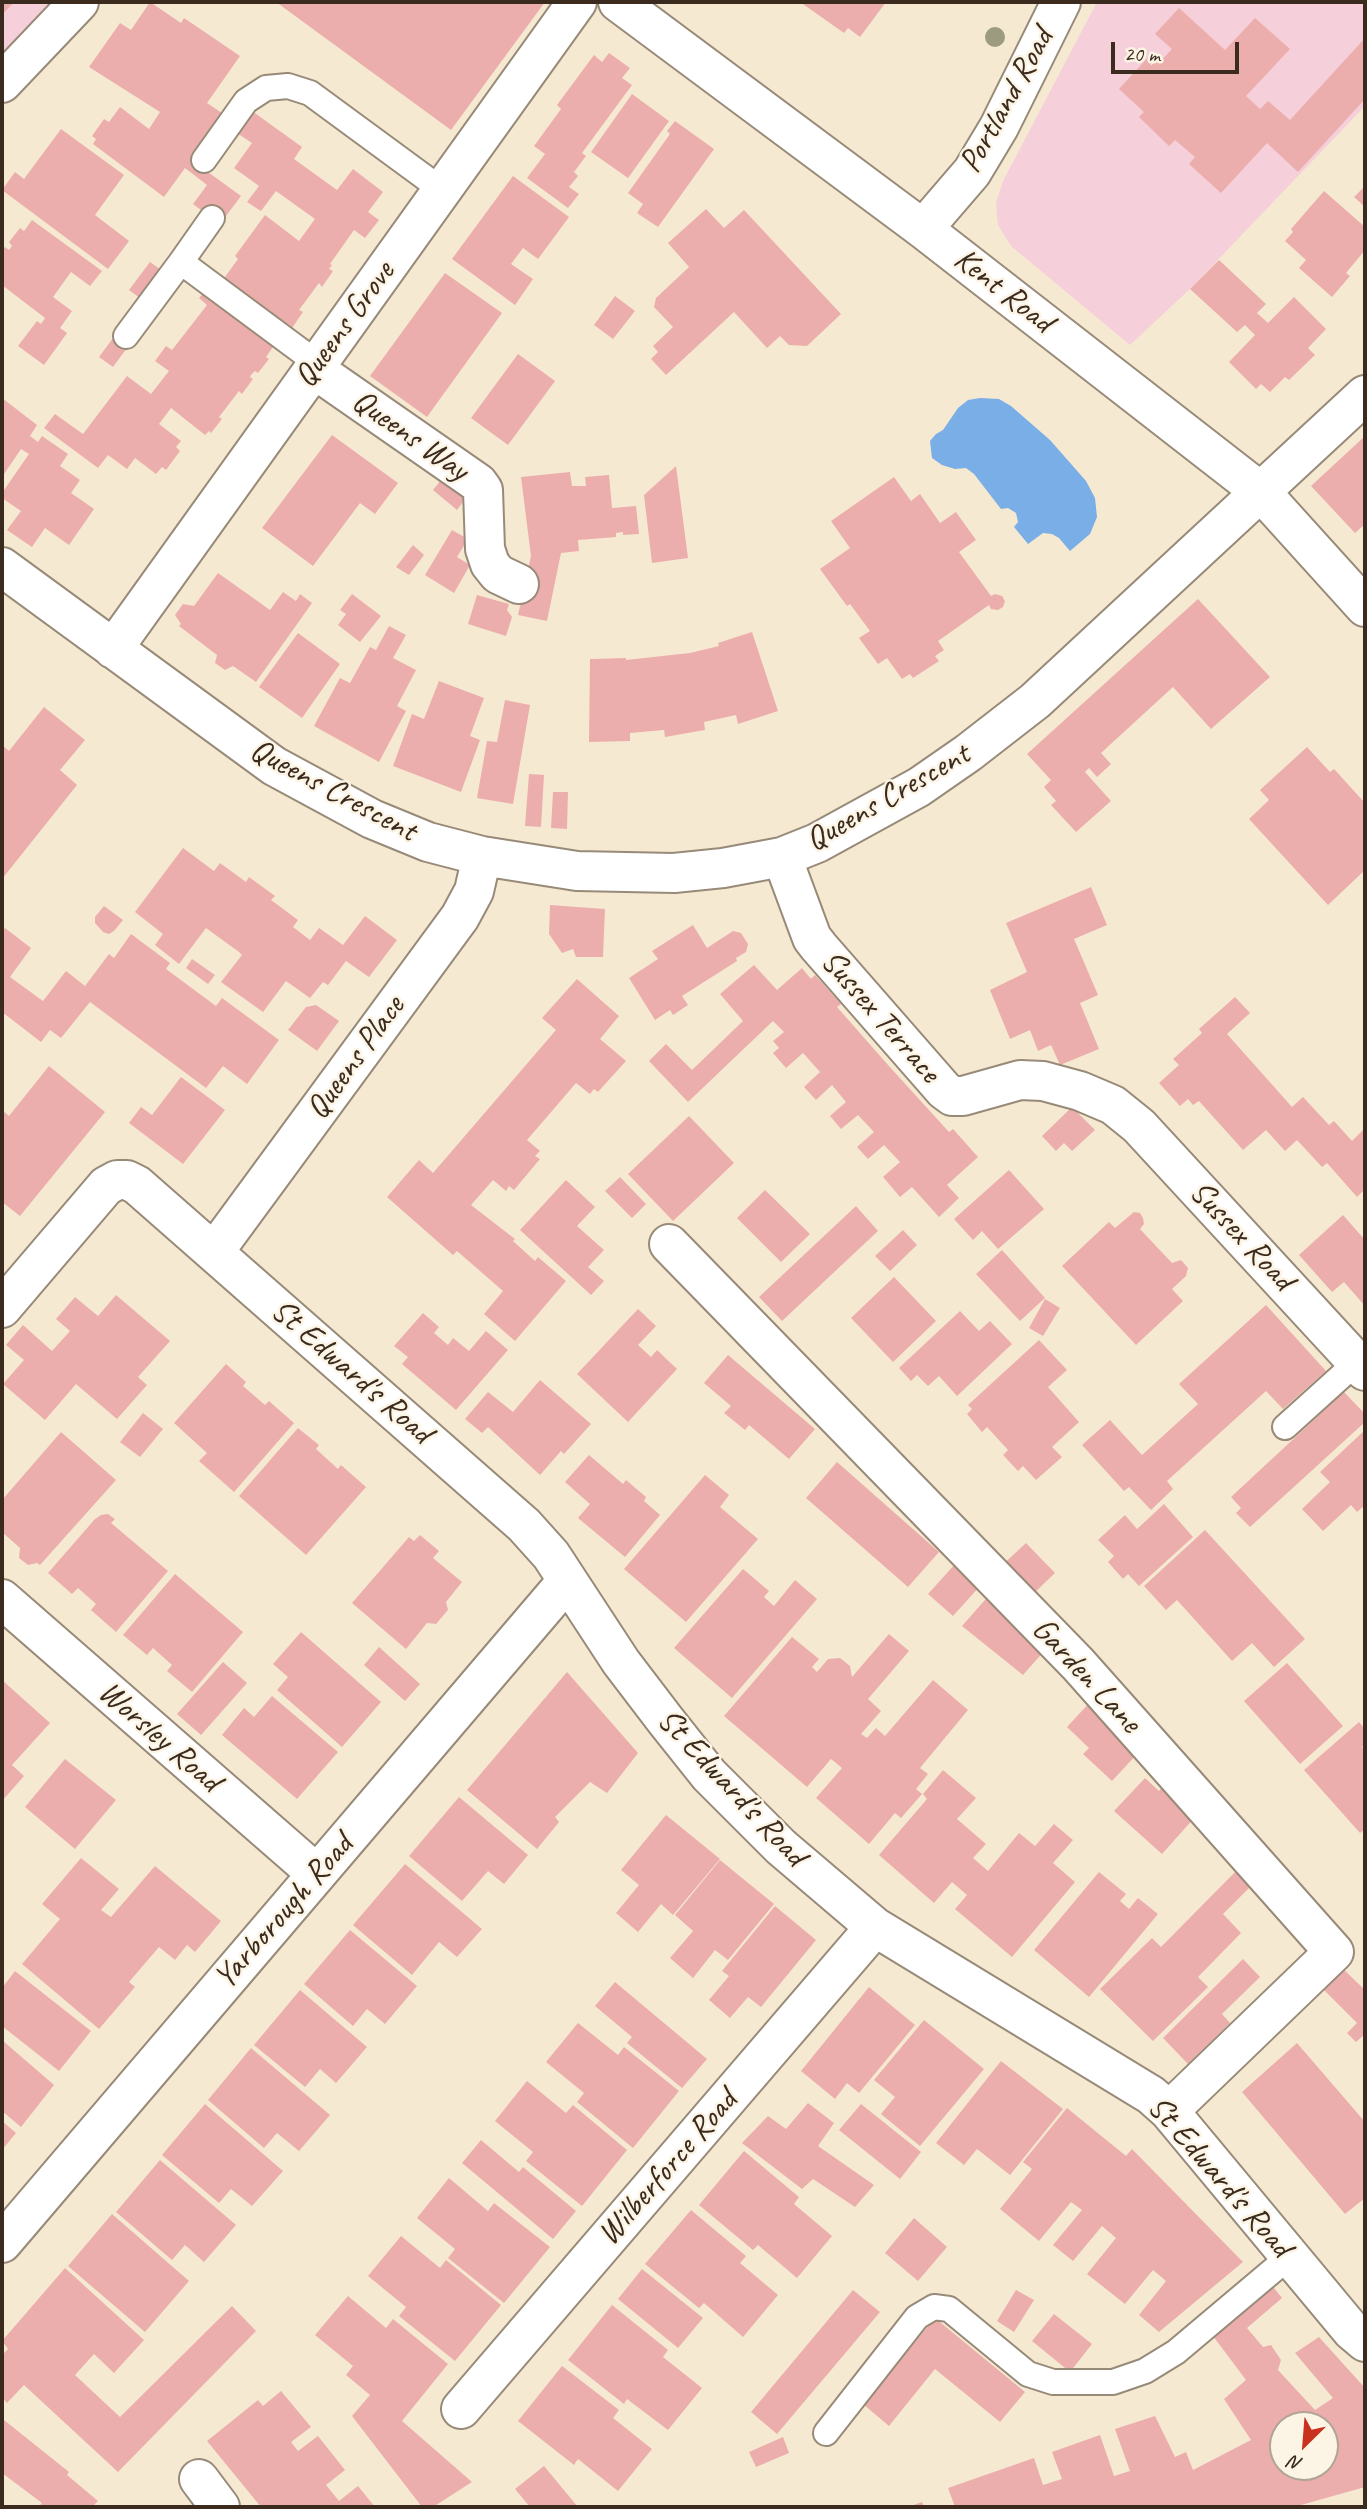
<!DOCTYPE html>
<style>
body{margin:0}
#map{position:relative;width:1367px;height:2509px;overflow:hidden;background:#f6e9d1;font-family:Caveat,sans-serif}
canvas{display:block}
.frame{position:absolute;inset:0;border:4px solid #3b2a1e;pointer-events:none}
.north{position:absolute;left:1269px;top:2411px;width:70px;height:70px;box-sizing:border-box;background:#fcf5e5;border:2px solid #afa495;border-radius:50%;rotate:205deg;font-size:19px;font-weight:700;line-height:28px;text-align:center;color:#3b2a1e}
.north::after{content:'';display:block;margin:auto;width:24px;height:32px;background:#c8321e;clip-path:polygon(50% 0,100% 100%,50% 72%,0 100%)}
.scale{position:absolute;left:1111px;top:42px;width:128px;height:32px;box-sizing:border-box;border:4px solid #3b2a1e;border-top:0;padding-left:9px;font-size:21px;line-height:24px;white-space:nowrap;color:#3b2a1e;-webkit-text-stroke:5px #fcf5e5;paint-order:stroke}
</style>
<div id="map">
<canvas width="1367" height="2509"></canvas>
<div class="frame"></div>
<div class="north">N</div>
<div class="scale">20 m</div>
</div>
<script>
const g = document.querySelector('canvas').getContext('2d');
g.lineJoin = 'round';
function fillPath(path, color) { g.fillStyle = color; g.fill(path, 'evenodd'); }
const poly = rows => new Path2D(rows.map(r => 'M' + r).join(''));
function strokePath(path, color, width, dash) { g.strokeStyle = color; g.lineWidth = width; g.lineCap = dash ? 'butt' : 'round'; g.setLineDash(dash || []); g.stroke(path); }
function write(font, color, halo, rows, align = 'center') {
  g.font = font + ' Caveat,sans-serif'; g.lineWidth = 5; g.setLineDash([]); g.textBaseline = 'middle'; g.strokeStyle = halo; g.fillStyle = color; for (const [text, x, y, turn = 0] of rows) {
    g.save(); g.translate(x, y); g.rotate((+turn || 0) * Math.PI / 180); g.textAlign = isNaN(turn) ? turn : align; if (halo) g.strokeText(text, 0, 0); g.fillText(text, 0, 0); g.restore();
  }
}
fillPath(poly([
 [2,2,97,2,2,101],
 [1097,2,1365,2,1365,106,1190,289,1130,345,1011,246,998,225,996,203,1003,181]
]), '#f5cfda');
fillPath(poly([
 [980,398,999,399,1011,406,1050,440,1086,481,1095,498,1097,517,1090,534,1070,551,1059,538,1052,534,1043,533,1028,544,1014,527,1018,522,1016,513,1008,508,1001,509,974,474,966,468,955,469,942,465,932,458,930,441,936,434,943,430,958,408,968,400]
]), '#7aaee7');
fillPath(poly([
 [2,2,14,2,2,15],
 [150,2,181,23,184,18,240,56,207,103,222,113,190,159,241,196,220,224,193,204,207,185,185,168,164,197,93,144,96,139,92,136,104,119,109,122,120,107,149,129,160,112,89,67,120,23,131,30],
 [276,2,545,2,451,130],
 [800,2,886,2,860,37,848,28,844,33],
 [1179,8,1225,50,1255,18,1290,49,1246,96,1260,109,1268,101,1290,120,1365,38,1365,99,1298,172,1267,143,1221,193,1189,164,1195,157,1175,140,1169,146,1139,117,1144,112,1119,89,1151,54,1160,62,1172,49,1155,34],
 [609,53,630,68,622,78,632,85,582,153,586,156,574,172,578,176,569,187,579,194,568,208,527,178,545,154,534,146,561,109,557,105,594,55,602,62],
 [632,94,669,121,628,178,591,152],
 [252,111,302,147,294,159,337,190,353,169,383,192,368,212,379,220,365,238,354,230,330,264,332,265,329,269,333,271,322,287,319,283,299,310,303,312,292,328,289,324,286,328,222,281,238,259,235,256,265,215,299,241,315,219,276,191,261,211,247,202,259,186,234,168,252,143,237,133],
 [675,121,714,149,658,227,637,213,643,204,628,193,670,134,667,131],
 [61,129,124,175,95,215,129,241,108,269,2,190,15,172,24,179],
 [513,176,569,217,538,259,523,248,511,264,533,279,515,305,452,259],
 [1365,186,1365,207,1354,197],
 [1324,191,1365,227,1365,250,1346,273,1350,276,1332,297,1299,268,1306,260,1285,241,1293,232,1291,229],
 [706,209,724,228,744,210,841,314,807,346,789,345,780,336,767,348,734,312,666,375,651,359,658,352,653,346,673,327,654,307,656,298,689,267,668,243],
 [32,220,102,271,90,286,71,272,53,297,72,311,60,328,67,333,44,365,18,346,37,321,41,324,45,318,2,285,2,251,5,247,9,250,12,246,9,242,20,228,24,231],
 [1219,260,1266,304,1257,313,1268,323,1294,297,1326,329,1308,348,1315,355,1289,380,1285,377,1270,392,1261,384,1256,389,1229,362,1255,335,1245,325,1237,332,1190,289],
 [150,262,164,272,144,301,129,290],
 [445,273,502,313,427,417,370,376],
 [206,290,275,344,266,357,269,359,258,373,255,371,251,375,250,377,253,379,242,394,239,391,219,417,222,419,211,433,209,431,205,435,171,408,159,424,181,441,176,447,180,451,166,470,162,467,156,474,135,458,127,469,108,455,98,468,44,428,55,414,83,434,127,376,151,394,169,371,155,361,166,346,172,350,207,305,199,298],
 [615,296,635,311,613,339,594,325],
 [119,330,133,340,113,367,99,357],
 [518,354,555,381,508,445,471,418],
 [2,398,37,425,30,436,38,442,42,436,68,454,60,466,80,480,71,493,94,509,69,545,45,528,32,547,7,530,21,511,2,498,2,493,29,454,21,449,2,477],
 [332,435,398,483,375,514,360,503,313,566,262,528],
 [1365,436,1365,524,1355,533,1311,486],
 [676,466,688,558,652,563,644,495],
 [570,472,572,486,586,486,585,477,609,475,612,508,636,506,639,534,623,535,623,532,616,533,616,537,578,540,579,551,561,553,547,621,518,615,531,556,521,477],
 [445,475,469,494,457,510,433,490],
 [894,477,911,501,920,494,940,523,956,512,976,540,959,552,991,596,995,594,1002,596,1005,601,1003,607,998,610,991,609,989,605,938,641,944,650,935,656,939,661,913,678,910,674,902,679,887,658,878,664,859,638,870,631,850,604,847,606,820,569,850,548,831,521],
 [452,530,468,539,457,557,470,565,454,593,425,575],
 [413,545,424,555,409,575,396,567],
 [218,573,270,610,283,592,296,601,300,594,312,603,256,682,233,666,225,670,215,663,217,655,179,626,181,624,175,615,183,604,194,606],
 [352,594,381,616,360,642,338,625,346,614,340,610],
 [477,595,509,604,507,610,512,617,506,636,468,624],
 [1198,599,1270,677,1211,729,1173,687,1101,753,1111,764,1097,777,1089,768,1085,772,1111,801,1076,832,1051,805,1056,801,1044,787,1051,780,1027,754],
 [389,626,406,635,393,658,416,670,397,706,406,711,379,762,314,726,340,678,350,683,370,647,376,650],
 [752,632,778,711,738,724,736,715,704,722,705,730,665,737,664,730,630,733,630,741,589,742,590,659,626,658,626,660,690,653,719,646,718,643],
 [298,633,340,664,302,718,259,687],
 [439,681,484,698,470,736,480,740,461,792,393,766,412,714,424,719],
 [505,700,530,705,513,804,477,798,487,741,497,742],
 [44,707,85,740,60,770,77,785,2,879,2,745,9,751],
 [1307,747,1330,772,1334,769,1365,803,1365,870,1328,905,1249,819,1269,800,1260,790],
 [529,774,544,775,541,827,525,826],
 [553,792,568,792,567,829,551,828],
 [183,848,214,871,220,863,246,882,249,877,275,896,271,900,298,920,293,927,310,940,319,928,343,945,365,916,397,940,369,977,346,961,328,985,323,982,310,998,286,981,263,1012,221,982,242,955,239,952,206,928,179,964,155,945,163,934,135,912],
 [1091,887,1107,925,1074,939,1098,995,1080,1003,1099,1049,1060,1065,1051,1045,1038,1051,1030,1030,1010,1039,990,990,1027,972,1006,923],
 [550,905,605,909,603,957,576,957,573,949,562,953,549,934],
 [104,906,123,920,114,931,109,934,103,932,95,923,95,917],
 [693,925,707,948,733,931,741,933,748,944,746,952,736,958,737,961,682,996,688,1005,673,1015,670,1010,655,1020,629,978,658,959,652,951],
 [5,928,31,948,10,977,43,1001,66,971,85,986,109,954,114,958,131,934,170,963,166,969,216,1006,222,998,279,1040,247,1084,223,1066,206,1088,90,1002,61,1038,50,1030,41,1042,2,1012,2,933],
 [192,959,215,975,208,984,186,968],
 [754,965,777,990,802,968,811,979,815,975,841,1004,837,1007,888,1065,949,1132,953,1129,978,1157,947,1185,959,1198,939,1217,912,1187,900,1197,883,1177,900,1162,884,1145,868,1159,857,1147,874,1132,858,1115,841,1129,830,1116,846,1102,832,1085,816,1100,804,1087,820,1072,803,1053,786,1068,773,1053,779,1048,773,1041,784,1032,773,1021,688,1102,649,1061,666,1044,692,1070,743,1021,720,994],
 [577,979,619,1016,600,1039,626,1061,598,1092,594,1089,590,1094,576,1083,552,1111,527,1140,540,1151,535,1156,540,1159,514,1190,509,1186,506,1191,493,1180,471,1205,515,1239,513,1241,535,1261,538,1257,566,1281,515,1341,484,1314,503,1291,457,1251,453,1255,387,1197,419,1160,433,1173,556,1030,542,1018],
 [1235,997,1250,1013,1227,1034,1292,1107,1303,1097,1329,1125,1334,1121,1352,1141,1365,1128,1365,1189,1357,1197,1327,1163,1322,1167,1297,1140,1285,1151,1266,1130,1243,1150,1199,1101,1193,1105,1188,1099,1180,1106,1159,1083,1179,1065,1173,1059,1202,1033,1199,1029],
 [316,1005,339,1021,317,1051,288,1030,306,1007],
 [49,1066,105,1112,20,1216,2,1202,2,1110,9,1116],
 [181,1077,225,1110,183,1164,129,1123,141,1107,152,1115],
 [1072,1107,1095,1130,1072,1151,1064,1143,1056,1151,1042,1136],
 [689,1116,734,1163,673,1221,628,1174],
 [1009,1170,1044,1209,998,1249,982,1231,973,1240,954,1219],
 [620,1177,646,1204,632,1218,605,1191],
 [566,1180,595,1207,577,1226,604,1250,588,1267,604,1281,591,1295,520,1230],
 [765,1190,810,1234,781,1262,737,1218],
 [856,1206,878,1231,782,1321,759,1297],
 [1134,1212,1140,1213,1143,1218,1144,1224,1140,1229,1172,1263,1181,1260,1188,1268,1186,1276,1172,1289,1183,1301,1136,1345,1062,1266,1109,1222,1115,1228],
 [1343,1215,1365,1240,1365,1306,1344,1282,1332,1292,1299,1255],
 [903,1230,917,1245,890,1271,875,1256],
 [1002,1250,1045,1298,1020,1321,976,1274],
 [894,1277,936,1321,893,1362,851,1318],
 [116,1295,170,1341,138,1377,147,1385,117,1419,76,1384,45,1420,3,1384,24,1360,6,1345,23,1325,52,1351,70,1331,56,1319,75,1297,98,1316],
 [1045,1299,1060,1308,1043,1336,1029,1328],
 [1266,1305,1326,1371,1283,1409,1266,1391,1167,1481,1173,1489,1151,1510,1129,1487,1124,1491,1082,1445,1110,1420,1142,1455,1198,1404,1179,1384],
 [638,1309,656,1326,638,1345,651,1357,657,1350,677,1369,628,1422,577,1374],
 [960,1311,979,1331,990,1321,1012,1344,957,1396,939,1376,928,1386,917,1375,911,1381,899,1368],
 [423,1313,439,1327,434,1333,448,1345,453,1338,469,1351,486,1331,508,1350,456,1410,402,1364,408,1357,394,1346],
 [1039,1340,1067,1370,1048,1387,1079,1422,1052,1447,1062,1457,1036,1480,1023,1466,1018,1471,1003,1455,1008,1450,987,1427,982,1432,967,1414,972,1409,968,1405],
 [728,1355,815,1429,789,1459,749,1425,745,1430,724,1413,731,1406,704,1383],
 [226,1364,246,1382,243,1386,265,1405,269,1401,294,1423,234,1492,199,1461,207,1453,174,1423],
 [540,1380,591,1424,564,1454,561,1451,540,1475,488,1427,482,1433,465,1419,488,1392,513,1412],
 [1344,1392,1365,1414,1365,1422,1250,1527,1236,1513,1241,1508,1231,1497],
 [143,1413,163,1429,140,1457,120,1442],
 [298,1428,319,1445,316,1449,338,1469,341,1465,366,1487,306,1555,239,1496],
 [1365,1430,1365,1505,1357,1512,1351,1505,1323,1531,1302,1509,1330,1482,1320,1472],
 [61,1432,116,1480,40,1565,37,1563,28,1565,19,1558,20,1548,2,1532,2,1500],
 [589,1455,623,1484,626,1480,646,1497,644,1501,660,1515,625,1557,578,1518,590,1504,565,1482],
 [837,1462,939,1552,908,1587,806,1498],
 [705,1475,729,1495,720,1507,758,1539,686,1622,624,1569],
 [1164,1504,1193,1537,1139,1586,1128,1574,1123,1579,1108,1562,1114,1556,1098,1540,1125,1515,1137,1529],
 [108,1514,115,1519,111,1523,168,1571,116,1632,91,1610,96,1604,78,1588,72,1594,48,1573,95,1519,101,1515],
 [1205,1530,1305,1639,1274,1667,1252,1643,1232,1661,1177,1600,1166,1610,1144,1586],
 [420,1535,439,1551,433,1558,462,1582,446,1602,448,1610,436,1624,427,1623,406,1649,352,1603,409,1537,414,1541],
 [1026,1543,1055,1573,1029,1598,999,1568],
 [956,1563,981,1585,953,1616,928,1594],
 [743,1569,769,1591,764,1597,774,1606,795,1580,817,1599,732,1698,674,1648],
 [175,1574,243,1632,192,1692,167,1671,172,1665,153,1648,147,1655,123,1635],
 [991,1593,1046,1649,1023,1675,962,1626],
 [301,1632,381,1702,342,1747,277,1690,288,1677,273,1664],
 [889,1634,909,1651,868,1699,881,1711,861,1734,867,1738,876,1728,885,1736,933,1680,968,1710,920,1768,928,1774,916,1789,922,1794,901,1818,895,1813,869,1844,816,1798,842,1768,836,1763,831,1759,807,1787,724,1716,792,1637,819,1659,812,1667,817,1672,828,1659,840,1658,850,1666,852,1677],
 [379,1647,420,1684,405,1701,364,1665],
 [223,1662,247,1683,201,1735,177,1714],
 [1287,1663,1343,1726,1300,1764,1244,1701],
 [567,1672,638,1753,607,1793,590,1782,555,1817,559,1822,537,1849,467,1790],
 [2,1680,50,1723,12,1765,24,1776,2,1801],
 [272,1696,338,1752,297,1799,222,1735,244,1708,254,1717],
 [1092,1700,1138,1753,1112,1781,1083,1754,1089,1748,1067,1727],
 [1359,1722,1365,1729,1365,1744,1362,1747,1365,1750,1365,1829,1360,1833,1304,1770],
 [65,1759,116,1800,75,1849,25,1807],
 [943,1770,976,1798,957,1819,986,1844,973,1858,988,1871,1019,1833,1035,1846,1054,1824,1073,1840,1053,1863,1075,1882,1012,1957,955,1909,967,1895,952,1882,934,1903,879,1855,927,1799,923,1794],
 [1145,1778,1159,1791,1166,1782,1195,1817,1162,1854,1114,1811],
 [459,1797,528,1855,504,1884,488,1871,462,1901,409,1856],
 [666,1815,720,1859,673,1915,661,1904,638,1932,616,1913,639,1885,621,1870],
 [81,1858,119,1889,101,1910,111,1917,155,1866,221,1921,195,1952,187,1945,175,1960,159,1947,129,1982,135,1987,99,2029,22,1964,60,1919,42,1904],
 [720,1860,774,1904,728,1960,715,1950,693,1978,670,1958,693,1931,675,1915],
 [405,1864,482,1929,457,1957,439,1942,412,1975,353,1925],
 [1241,1866,1255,1882,1223,1914,1241,1933,1198,1977,1208,1987,1153,2041,1100,1989,1152,1938,1161,1947],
 [1099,1872,1126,1894,1120,1901,1129,1909,1138,1898,1158,1914,1089,1997,1034,1950],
 [775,1906,816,1940,761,2007,748,1997,730,2018,709,2000,729,1976,722,1971],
 [350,1930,417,1986,385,2024,367,2009,353,2026,304,1984],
 [1243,1959,1260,1977,1222,2014,1230,2023,1188,2064,1163,2038],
 [1340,1966,1365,1990,1365,2034,1356,2042,1347,2033,1357,2023,1320,1986],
 [15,1971,91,2031,59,2071,2,2026,2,1988],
 [615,1982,707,2059,682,2088,627,2043,632,2037,595,2006],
 [869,1987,915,2025,859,2093,847,2083,835,2099,801,2071],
 [300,1990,367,2047,336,2083,320,2069,305,2087,254,2045],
 [924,2020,984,2069,920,2146,881,2114,895,2097,874,2080],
 [578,2023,618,2055,624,2047,679,2091,633,2148,577,2102,584,2093,546,2062],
 [2,2040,54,2085,21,2127,2,2111],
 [1297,2043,1365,2122,1365,2198,1345,2214,1242,2092],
 [251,2048,330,2115,299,2151,277,2133,264,2148,208,2100],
 [1001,2061,1063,2109,1010,2175,977,2149,964,2165,936,2143],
 [527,2081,566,2113,573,2105,627,2150,582,2206,526,2161,533,2152,495,2121],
 [808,2103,834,2123,818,2146,874,2185,855,2207,813,2179,802,2189,742,2143,768,2116,786,2129],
 [205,2104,283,2171,252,2206,231,2189,219,2203,162,2155],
 [861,2104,921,2152,900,2179,839,2130],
 [1067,2108,1126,2156,1132,2149,1243,2262,1159,2332,1139,2315,1166,2281,1153,2270,1125,2304,1087,2274,1116,2238,1102,2226,1073,2261,1053,2245,1082,2210,1071,2202,1039,2241,1000,2209,1032,2169,1023,2162],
 [2,2121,16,2133,2,2150],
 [481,2140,519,2172,523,2167,576,2211,553,2239,462,2163],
 [744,2151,799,2197,794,2204,832,2236,797,2278,758,2245,753,2250,699,2205],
 [160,2160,236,2225,204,2262,185,2245,172,2260,116,2212],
 [449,2178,488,2211,494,2203,550,2247,504,2303,448,2258,455,2249,417,2218],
 [691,2210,746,2256,740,2263,778,2295,743,2337,704,2303,699,2308,645,2264],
 [112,2214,189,2281,145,2332,68,2266],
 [914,2218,947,2247,918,2281,885,2253],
 [401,2236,440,2268,446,2260,501,2305,455,2361,399,2316,406,2307,368,2276],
 [65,2268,144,2340,114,2373,94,2354,75,2375,120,2417,232,2306,256,2331,118,2472,24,2385,7,2403,2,2397,2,2355,8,2349,2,2341],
 [642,2269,703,2318,678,2348,618,2299],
 [1266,2278,1282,2298,1247,2328,1263,2347,1271,2345,1281,2360,1278,2370,1315,2410,1333,2398,1295,2353,1319,2337,1365,2388,1365,2487,1294,2507,955,2507,948,2488,1034,2458,1043,2485,1062,2479,1052,2452,1100,2435,1114,2476,1130,2471,1115,2429,1155,2416,1175,2457,1186,2452,1193,2470,1251,2440,1224,2399,1246,2380,1207,2328],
 [1283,2425,1325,2425,1325,2467,1283,2467],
 [853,2290,880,2312,777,2434,751,2412],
 [1016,2290,1034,2300,1014,2332,997,2321],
 [348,2296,386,2328,393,2319,448,2364,402,2421,472,2482,433,2507,422,2507,352,2416,370,2395,346,2375,353,2366,315,2335],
 [612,2305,668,2350,663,2357,702,2388,668,2430,627,2399,624,2404,568,2360],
 [1054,2314,1092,2344,1070,2372,1032,2341],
 [935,2318,1025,2392,1000,2422,935,2369,889,2426,863,2404],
 [562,2366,619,2410,613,2418,652,2449,618,2491,578,2459,574,2465,518,2421],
 [281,2391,311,2427,291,2442,298,2451,318,2436,345,2470,326,2485,339,2501,358,2486,375,2507,261,2507,207,2441,258,2400,263,2406],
 [4,2420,69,2472,67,2475,98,2501,92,2507,38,2507,42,2503,2,2473,2,2423],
 [783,2437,789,2453,756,2467,749,2452],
 [544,2466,578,2507,530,2507,515,2489],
 [922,2502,924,2507,908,2507]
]), '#ecaeac');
const service = poly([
 [204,160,246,101,266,88,288,86,310,93,442,190],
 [212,218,181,262,317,363],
 [126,336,181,262],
 [1285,1427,1357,1362],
 [826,2433,917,2317,934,2307,949,2309,1028,2374,1053,2382,1113,2382,1145,2371,1176,2352,1290,2256]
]);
const minor = poly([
 [618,2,923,229,1261,492,1365,607],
 [2,83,79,2],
 [923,229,972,172,999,127,1061,2],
 [314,369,478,483,483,490,485,549,490,564,498,574,519,584],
 [2,567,274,766,372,819,428,842,482,856,577,871,674,873,723,868,782,857,817,843,919,787,968,753,1035,701,1365,395],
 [113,649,577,2],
 [782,857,812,938,819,947,944,1090,952,1096,963,1096,1020,1080,1043,1081,1080,1091,1113,1105,1139,1126,1365,1371],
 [669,1244,1078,1664,1334,1952,1169,2111],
 [214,1252,460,917,474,891,482,856],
 [2,1308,106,1186,117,1180,127,1180,137,1185,524,1525,551,1555,621,1662,666,1721,709,1775,781,1847,875,1927,1151,2095,1169,2111,1352,2331,1365,2342],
 [2,1599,317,1874],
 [2,2243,567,1581],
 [461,2409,875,1927],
 [199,2479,220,2507]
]);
strokePath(service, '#988a78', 28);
strokePath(minor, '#988a78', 42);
strokePath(service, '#fff', 24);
strokePath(minor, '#fff', 38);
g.fillStyle = '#9c9b80';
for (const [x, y] of [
 [995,37]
]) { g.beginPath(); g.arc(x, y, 10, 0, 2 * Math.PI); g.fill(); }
write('33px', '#3b2a1e', '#fcf5e5', [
 ["Portland Road",1007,101,-61],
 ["Kent Road",1003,291,38],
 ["Queens Grove",345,325,-54],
 ["Queens Way",410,436,35],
 ["Queens Crescent",333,791,28],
 ["Queens Crescent",888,798,-30],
 ["Sussex Terrace",880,1017,49],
 ["Queens Place",356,1058,-54],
 ["Sussex Road",1241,1236,47],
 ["St Edward's Road",351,1372,41],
 ["Garden Lane",1086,1676,47],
 ["Worsley Road",159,1737,41],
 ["St Edward's Road",731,1788,47],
 ["Yarborough Road",284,1912,-49],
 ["Wilberforce Road",668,2168,-49],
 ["St Edward's Road",1219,2177,49]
]);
</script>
